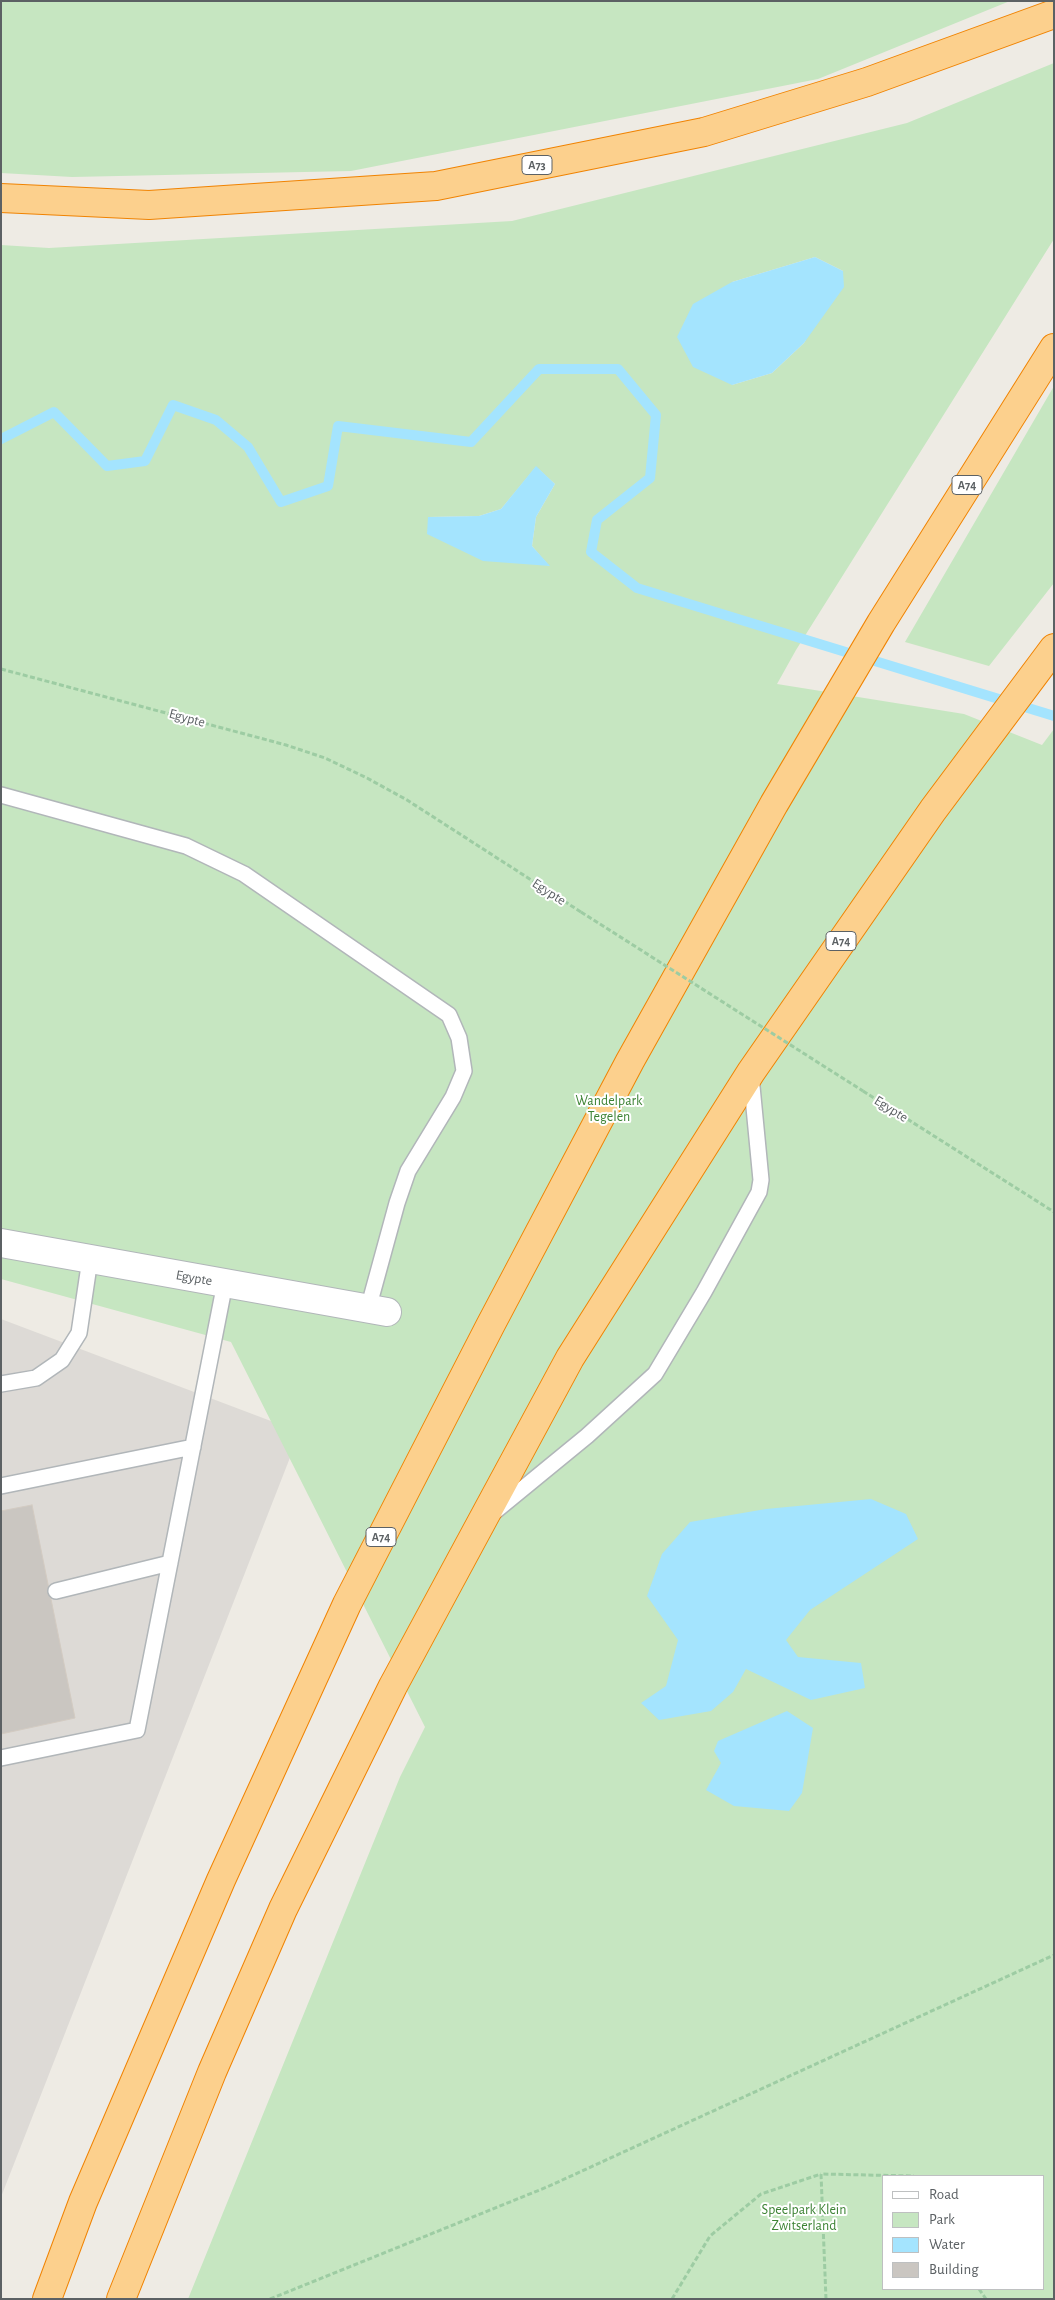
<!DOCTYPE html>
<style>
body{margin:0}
#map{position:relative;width:1055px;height:2300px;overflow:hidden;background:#eeebe4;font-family:"Alegreya Sans",sans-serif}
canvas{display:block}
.frame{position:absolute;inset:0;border:2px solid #5c6164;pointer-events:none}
.legend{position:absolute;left:882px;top:2175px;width:162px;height:115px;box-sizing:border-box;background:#fff;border:1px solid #bec0c1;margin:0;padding:6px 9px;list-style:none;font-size:15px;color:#5c6164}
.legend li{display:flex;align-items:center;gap:10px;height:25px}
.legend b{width:25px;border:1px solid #bec0c1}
</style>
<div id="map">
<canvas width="1055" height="2300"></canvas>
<div class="frame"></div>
<ul class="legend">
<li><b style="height:6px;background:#fff"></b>Road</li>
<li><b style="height:14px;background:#c6e6c1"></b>Park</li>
<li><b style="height:14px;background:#a4e4fe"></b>Water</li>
<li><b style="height:14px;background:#cac6c1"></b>Building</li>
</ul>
</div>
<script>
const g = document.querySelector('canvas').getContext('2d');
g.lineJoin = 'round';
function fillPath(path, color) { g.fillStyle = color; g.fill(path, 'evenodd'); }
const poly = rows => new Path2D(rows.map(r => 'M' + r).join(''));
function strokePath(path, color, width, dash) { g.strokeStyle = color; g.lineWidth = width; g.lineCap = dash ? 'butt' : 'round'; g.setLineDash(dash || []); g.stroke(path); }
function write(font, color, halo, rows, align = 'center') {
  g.font = font + ' "Alegreya Sans",sans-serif'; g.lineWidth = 4; g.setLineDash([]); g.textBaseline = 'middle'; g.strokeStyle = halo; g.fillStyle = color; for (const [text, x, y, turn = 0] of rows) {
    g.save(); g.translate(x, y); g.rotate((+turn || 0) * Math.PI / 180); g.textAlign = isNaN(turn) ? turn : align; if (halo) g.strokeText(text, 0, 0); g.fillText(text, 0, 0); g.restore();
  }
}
fillPath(poly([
 [1,1319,300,1432,1,2197]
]), '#dddad6');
fillPath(poly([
 [1,1,1010,1,818,79,351,171,72,177,1,173],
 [1054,63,1054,239,796,650,777,684,964,714,1042,745,1054,729,1054,2299,188,2299,400,1777,425,1727,231,1342,1,1279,1,245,49,248,512,221,907,123],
 [815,257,843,271,804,343,772,373,732,385,732,282],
 [536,467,555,484,536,517,532,546,549,566,429,517,479,516,501,509],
 [884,2176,1044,2176,1044,2289,884,2289],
 [1054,386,1054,583,989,666,905,642]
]), '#c6e6c1');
fillPath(poly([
 [815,257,843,271,844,287,804,343,772,373,732,385,693,367,677,337,693,304,732,282],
 [536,466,555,484,536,517,532,546,550,566,483,561,427,534,428,517,479,516,501,509],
 [871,1499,906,1514,918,1539,810,1610,786,1640,798,1657,861,1663,865,1688,811,1700,746,1669,733,1692,711,1711,659,1720,641,1703,666,1686,678,1640,647,1596,662,1554,690,1522,766,1509],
 [787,1711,813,1728,802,1793,789,1811,734,1806,706,1790,721,1763,714,1751,718,1741]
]), '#a4e4fe');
strokePath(poly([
 [1,439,54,412,107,466,145,461,173,405,216,420,248,447,281,502,328,486,338,426,471,442,539,369,618,369,656,415,650,478,597,520,591,552,637,588,1054,716]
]), '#a4e4fe', 10);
const building = poly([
 [32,1505,75,1718,1,1734,1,1511,32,1505]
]);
fillPath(building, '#cac6c1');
strokePath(building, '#d3cbc2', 1);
const lane = poly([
 [1,795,186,846,244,874,449,1015,459,1038,464,1071,453,1097,408,1171,397,1203,368,1309],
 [1,1384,36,1378,62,1360,79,1333,90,1259],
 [1,1486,193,1447],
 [493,1513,587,1436,655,1374,704,1292,759,1192,761,1180,751,1076],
 [56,1591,170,1563],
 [1,1758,137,1730,225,1283]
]);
const street = poly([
 [1,1243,387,1312]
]);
const highway = poly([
 [1,198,149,205,436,186,704,132,867,82,1054,14],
 [47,2299,83,2202,221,1880,347,1604,490,1326,630,1061,774,804,881,623,1054,348],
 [121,2299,212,2072,283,1909,393,1686,570,1358,751,1072,933,810,1054,648]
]);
strokePath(lane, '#b1b6b9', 18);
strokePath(street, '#b1b6b9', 30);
strokePath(highway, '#f08302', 30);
strokePath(poly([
 [1,669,286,745,325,758,367,778,407,800,581,912],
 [863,1091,1054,1212],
 [979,2289,986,2299],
 [270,2299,547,2187,1054,1955],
 [672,2299,710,2236,761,2194,821,2174],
 [826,2299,821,2174,914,2176]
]), '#9dcca3', 3, [5, 2.5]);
strokePath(lane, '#fff', 15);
strokePath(street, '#fff', 28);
strokePath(highway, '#fcd08d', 28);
strokePath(poly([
 [581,912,863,1091]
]), '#9dcca3', 3, [5, 2.5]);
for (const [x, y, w] of [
 [537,165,30],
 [967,485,30],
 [841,941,30],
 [381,1537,30]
]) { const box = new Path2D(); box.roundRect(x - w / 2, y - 9.5, w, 19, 4); g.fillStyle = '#fff'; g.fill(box); strokePath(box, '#5c6164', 1); }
write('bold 12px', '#5c6164', null, [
 ["A73",537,165],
 ["A74",967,485],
 ["A74",841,941],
 ["A74",381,1537]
]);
write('14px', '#5c6164', '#fff', [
 ["Egypte",187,718,15],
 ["Egypte",549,892,33],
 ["Egypte",891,1109,32],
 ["Egypte",194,1278,10]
]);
write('14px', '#3d8335', '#fff', [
 ["Wandelpark",609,1101],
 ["Tegelen",609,1117],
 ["Speelpark Klein",804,2210],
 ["Zwitserland",804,2226]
]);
</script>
